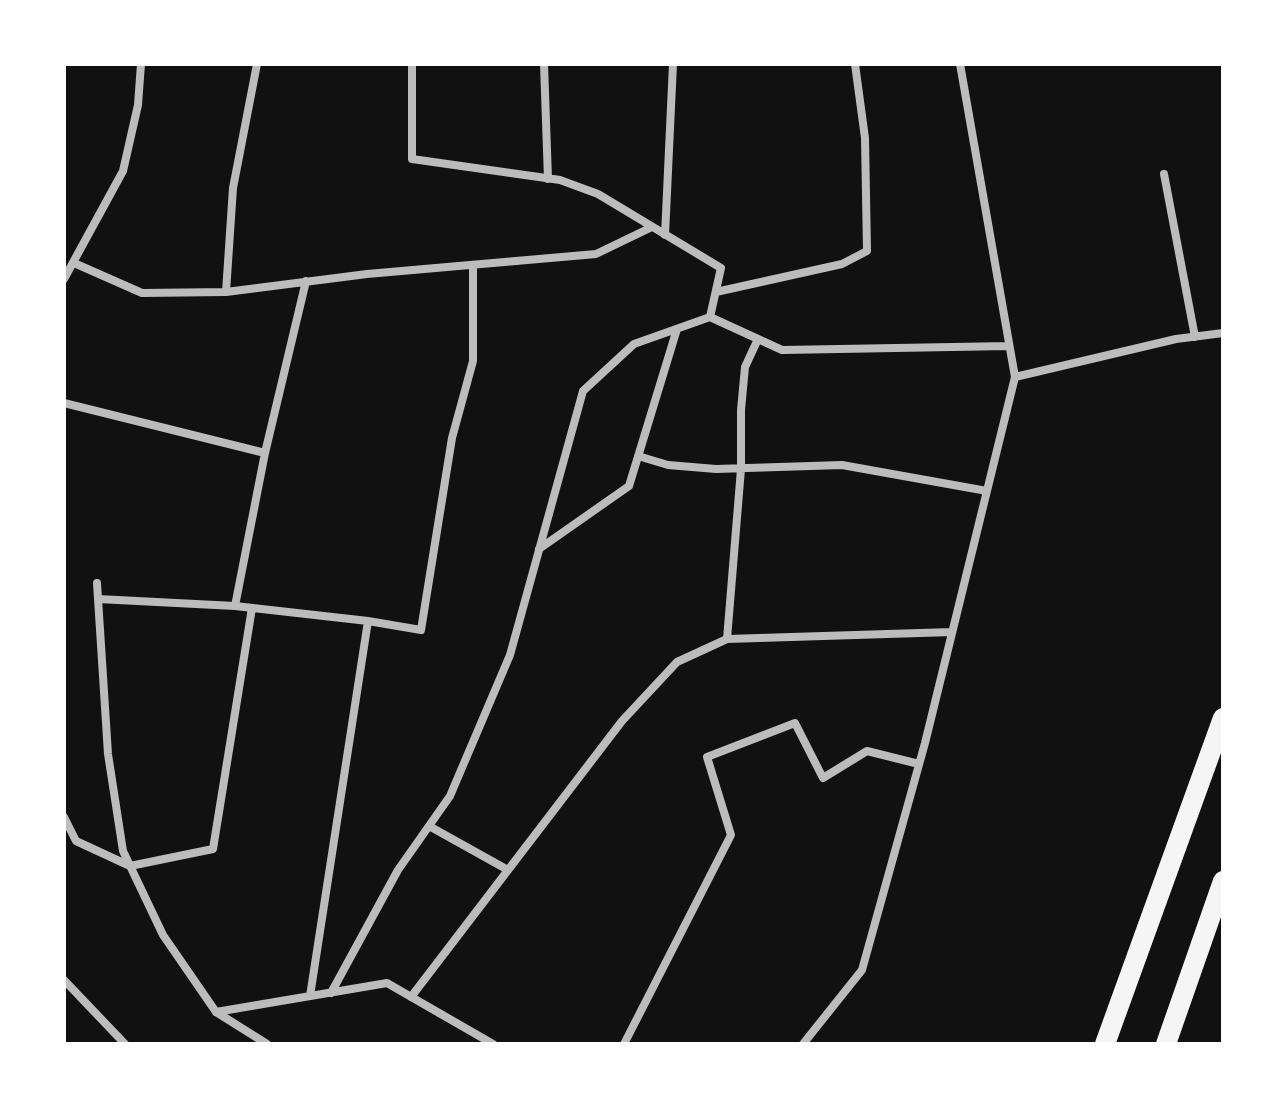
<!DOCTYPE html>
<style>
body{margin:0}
#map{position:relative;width:1287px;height:1108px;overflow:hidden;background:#111;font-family:"Alegreya Sans",sans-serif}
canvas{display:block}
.frame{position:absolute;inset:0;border:66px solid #fff;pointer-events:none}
</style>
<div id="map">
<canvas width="1287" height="1108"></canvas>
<div class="frame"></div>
</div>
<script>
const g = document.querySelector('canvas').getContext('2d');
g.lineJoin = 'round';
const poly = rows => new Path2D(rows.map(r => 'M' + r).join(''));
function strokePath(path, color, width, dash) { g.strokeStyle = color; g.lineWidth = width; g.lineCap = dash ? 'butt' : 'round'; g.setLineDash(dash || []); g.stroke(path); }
strokePath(poly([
 [412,64,412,159,560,180,598,194,721,268,710,317],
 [544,64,548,179],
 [1164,174,1195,337],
 [665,235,673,64],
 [74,263,142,293,226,292,367,274,596,254,652,227],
 [64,279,123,171,138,105,141,64],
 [226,292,233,188,257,64],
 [716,292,842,264,867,251,865,138,855,64],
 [1015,377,1176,339,1223,333],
 [64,403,265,453],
 [638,456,668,465,716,469,842,465,987,491],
 [539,549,629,486,677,329],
 [97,583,108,754,123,851,163,935,216,1012,267,1044],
 [98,599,235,606,368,621,310,996],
 [235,606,265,453,306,281],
 [368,621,421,630,452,438,473,361,473,266],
 [727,639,741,469,741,410,745,367,758,339],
 [64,817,76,841,130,866,213,849,252,608],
 [429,826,508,870],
 [64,980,125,1044],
 [331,993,398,870,450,796,510,655,583,391,634,344,710,317,782,350,1009,346],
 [411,997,622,721,677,662,727,639,952,632],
 [216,1012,387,983,493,1044],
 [624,1044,731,835,707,757,795,723,823,778,867,751,919,764],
 [803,1044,862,970,925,743,1015,377,960,64]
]), '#bcbcbc', 8);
strokePath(poly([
 [1105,1044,1223,718],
 [1166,1044,1223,881]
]), '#f5f5f5', 20);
</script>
